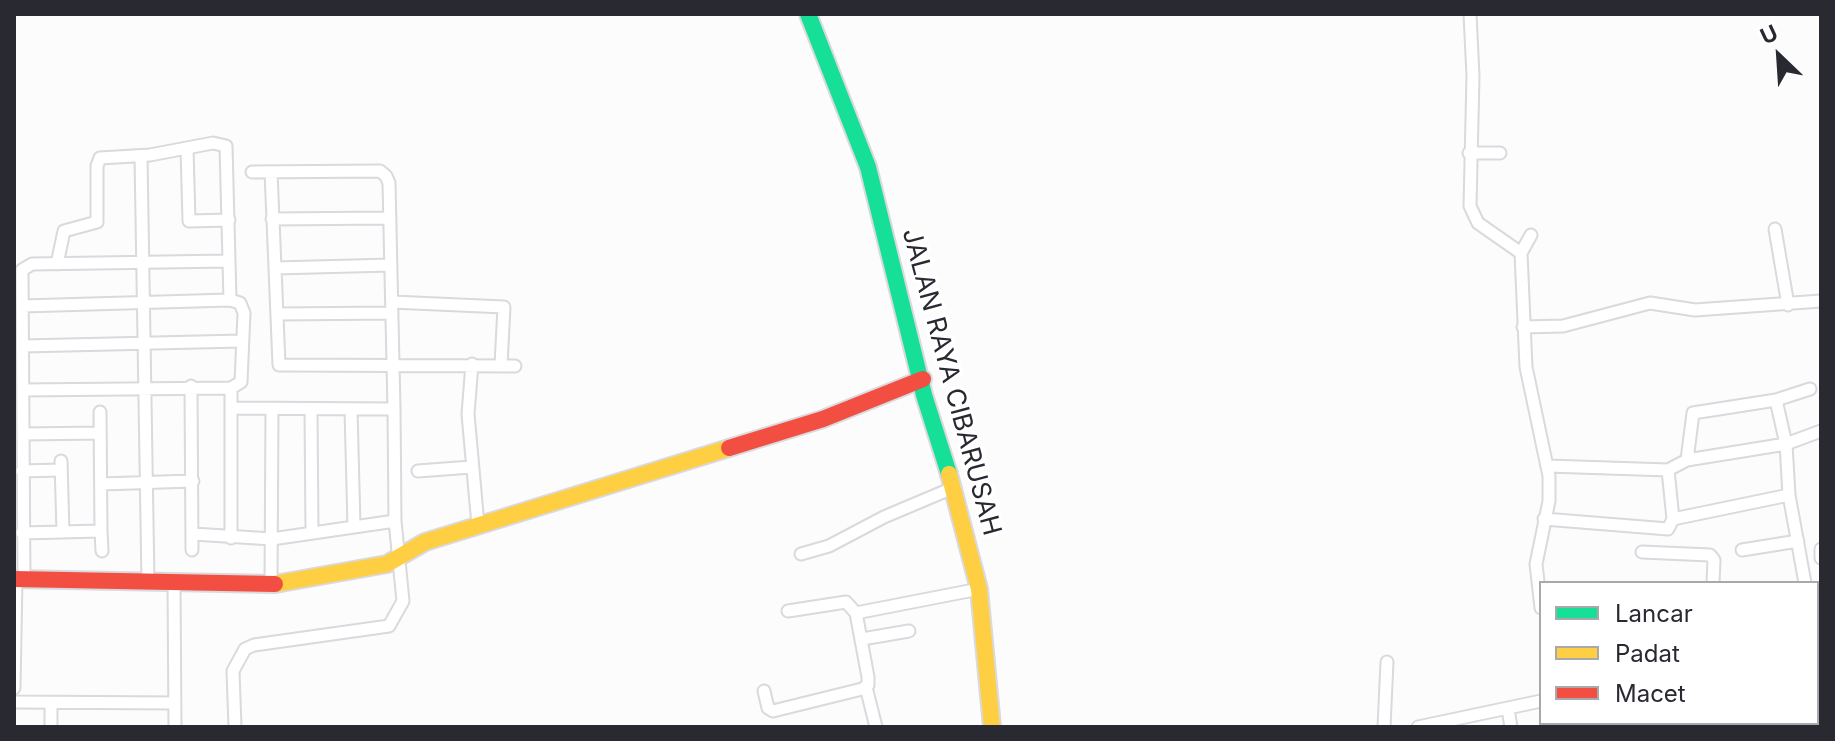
<!DOCTYPE html>
<style>
body{margin:0}
#map{position:relative;width:1835px;height:741px;overflow:hidden;background:#fcfcfc;font-family:Inter,sans-serif}
canvas{display:block}
.frame{position:absolute;inset:0;border:16px solid #292932;pointer-events:none}
.legend{position:absolute;left:1539px;top:581px;width:280px;height:144px;box-sizing:border-box;background:#fff;border:2px solid #a9a9ad;margin:0;padding:10px 14px;list-style:none;font-size:24px;color:#292932}
.legend li{display:flex;align-items:center;gap:16px;height:40px}
.legend b{width:40px;border:2px solid #a9a9ad}
.north{position:absolute;left:1739px;top:16px;width:80px;height:80px;-webkit-text-stroke:6px #fff;paint-order:stroke;rotate:335deg;font-size:22px;font-weight:700;line-height:32px;text-align:center;color:#292932}
.north::after{content:'';display:block;margin:auto;width:28px;height:36px;background:#292932;clip-path:polygon(50% 0,100% 100%,50% 72%,0 100%)}
</style>
<div id="map">
<canvas width="1835" height="741"></canvas>
<div class="frame"></div>
<ul class="legend">
<li><b style="height:10px;background:#16e098"></b>Lancar</li>
<li><b style="height:10px;background:#ffcf43"></b>Padat</li>
<li><b style="height:10px;background:#f24e42"></b>Macet</li>
</ul>
<div class="north">U</div>
</div>
<script>
const g = document.querySelector('canvas').getContext('2d');
g.lineJoin = 'round';
const poly = rows => new Path2D(rows.map(r => 'M' + r).join(''));
function strokePath(path, color, width, dash) { g.strokeStyle = color; g.lineWidth = width; g.lineCap = dash ? 'butt' : 'round'; g.setLineDash(dash || []); g.stroke(path); }
function write(font, color, halo, rows, align = 'center') {
  g.font = font + ' Inter,sans-serif'; g.lineWidth = 7; g.setLineDash([]); g.textBaseline = 'middle'; g.strokeStyle = halo; g.fillStyle = color; for (const [text, x, y, turn = 0] of rows) {
    g.save(); g.translate(x, y); g.rotate((+turn || 0) * Math.PI / 180); g.textAlign = isNaN(turn) ? turn : align; if (halo) g.strokeText(text, 0, 0); g.fillText(text, 0, 0); g.restore();
  }
}
const street = poly([
 [1470,14,1473,76,1470,206,1478,223,1521,253,1526,367,1549,476,1549,501,1536,564,1541,608],
 [187,148,189,221,229,220],
 [1469,153,1500,153],
 [141,156,148,582],
 [252,172,380,171,386,176,389,183,394,409],
 [271,172,275,268,391,265],
 [272,219,390,218],
 [1775,229,1788,305],
 [1521,253,1531,235],
 [275,268,279,365,515,366],
 [392,302,504,307,501,365],
 [22,306,230,300],
 [277,314,392,313],
 [1523,327,1563,326,1650,303,1695,310,1821,301],
 [23,346,242,341],
 [472,364,468,414,478,525],
 [191,386,192,550],
 [23,390,231,388,241,382,244,313,240,303,230,300,226,146,213,143,150,155,100,158,97,166,97,222,64,231,57,264],
 [1776,400,1786,444,1789,495,1805,583],
 [231,408,394,409,395,521,403,601,389,626,254,645,245,649,233,671,235,727],
 [351,409,354,527],
 [311,410,312,532],
 [23,434,100,433],
 [1687,460,1693,413,1776,400,1810,389],
 [61,461,63,532],
 [1548,466,1668,470,1687,460,1786,444,1821,431],
 [1668,470,1673,519],
 [22,471,61,470],
 [418,471,471,467],
 [101,484,193,481],
 [1544,519,1668,529,1673,519,1789,495],
 [101,531,102,551],
 [22,533,101,531,100,412],
 [193,534,272,539,395,521],
 [231,538,231,388],
 [1821,549,1821,558],
 [1742,550,1798,541],
 [1642,552,1710,555,1714,560,1713,583],
 [801,554,829,546,884,517,955,487],
 [24,580,22,270,32,264,229,261],
 [174,582,175,727],
 [271,585,272,409],
 [1817,598,1821,601],
 [788,611,846,602,856,613],
 [862,639,909,631],
 [1817,665,1821,665],
 [866,687,876,727],
 [14,688,16,579],
 [764,691,768,708,773,711,862,689,868,685,868,677,856,613,979,589],
 [14,702,175,703],
 [1508,709,1511,727],
 [1574,723,1575,727],
 [1640,723,1640,727],
 [1731,723,1731,727],
 [51,727,51,703],
 [1384,727,1387,662],
 [1418,727,1541,701]
]);
const fast = poly([
 [808,14,868,167,924,395,949,474]
]);
const slow = poly([
 [949,474,979,589,992,727],
 [275,584,387,564,425,542,729,448]
]);
const jam = poly([
 [729,448,823,419,923,379],
 [14,579,275,584]
]);
strokePath(street, '#d9d9de', 15);
strokePath(fast, '#d9d9de', 20);
strokePath(slow, '#d9d9de', 20);
strokePath(jam, '#d9d9de', 20);
strokePath(street, '#fff', 11);
strokePath(fast, '#16e098', 16);
strokePath(slow, '#ffcf43', 16);
strokePath(jam, '#f24e42', 16);
write('26px', '#292932', '#fff', [
 ["JALAN RAYA CIBARUSAH",951,382,75]
]);
</script>
